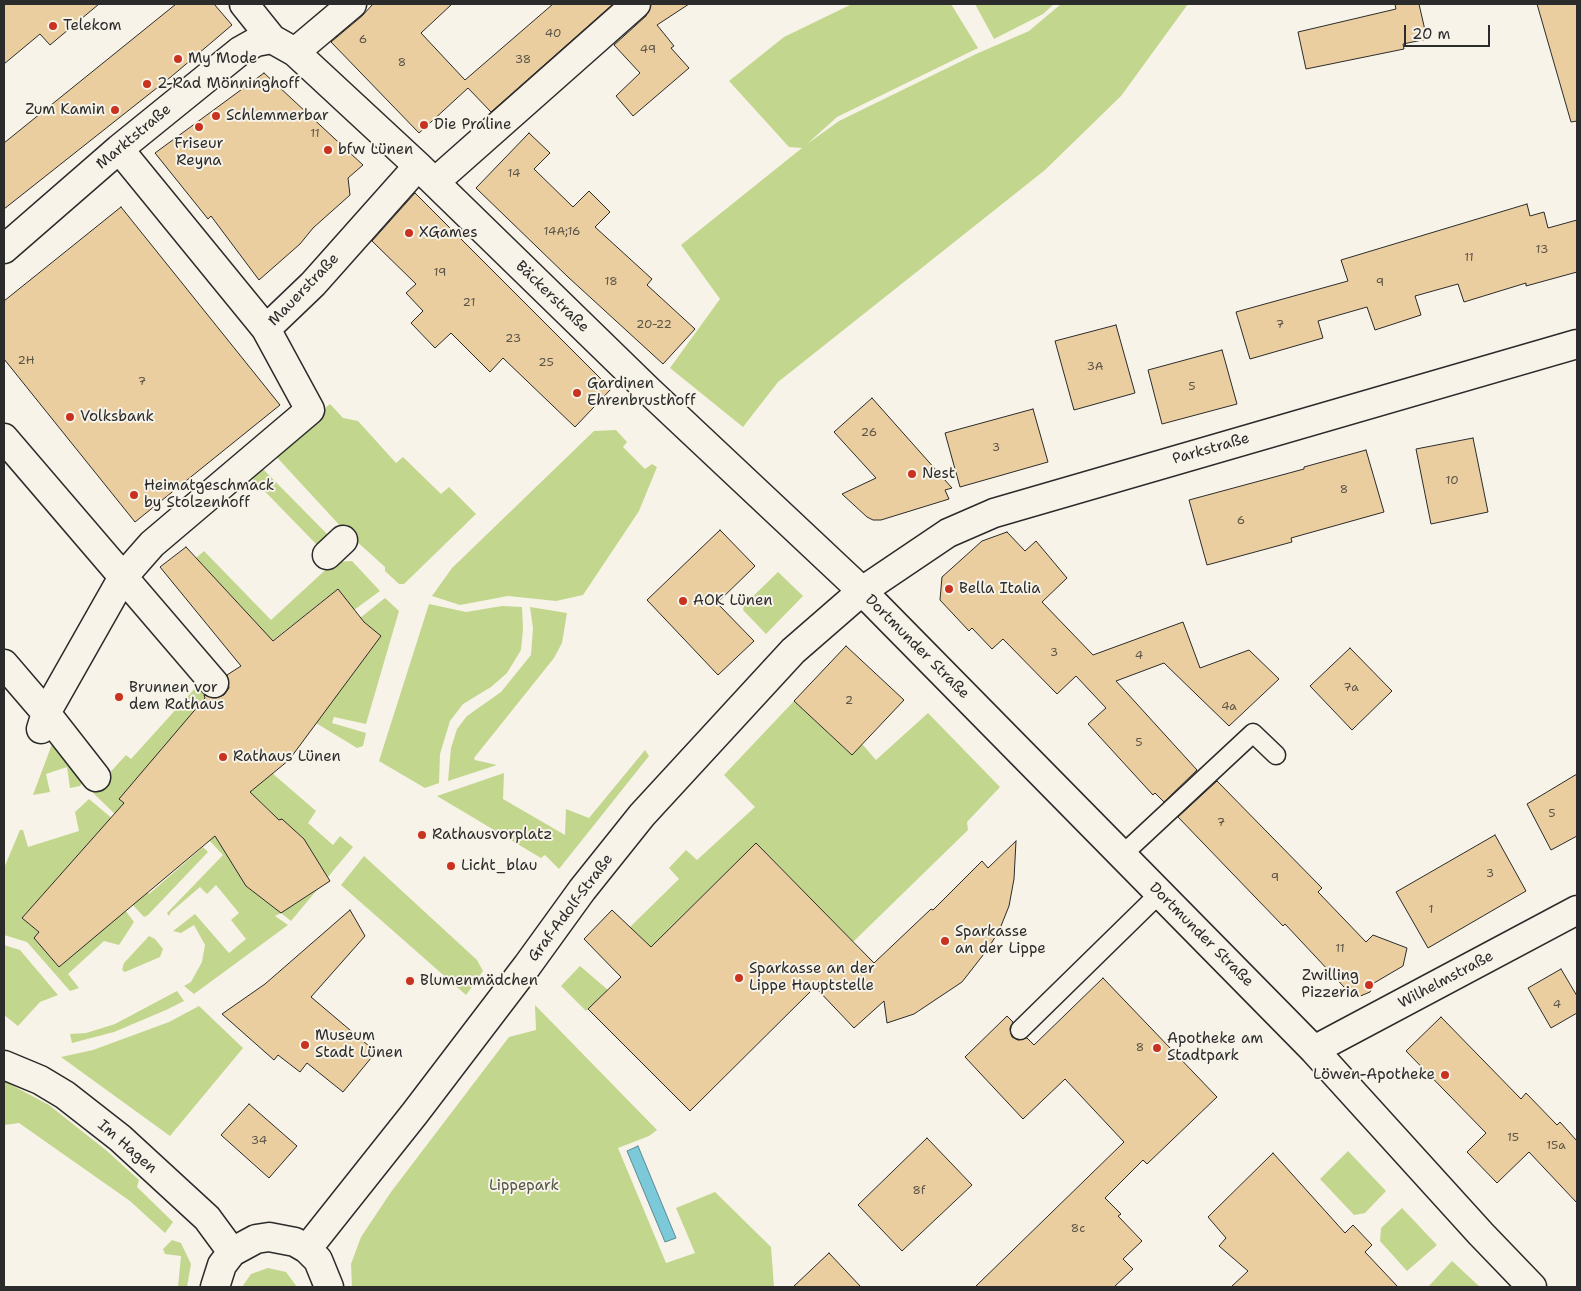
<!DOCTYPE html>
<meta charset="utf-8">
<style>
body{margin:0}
#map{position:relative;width:1581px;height:1291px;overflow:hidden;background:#f7f3e8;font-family:"Shantell Sans",sans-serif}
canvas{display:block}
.frame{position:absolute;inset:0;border:5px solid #2b2b2b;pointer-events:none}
.scale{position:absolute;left:1404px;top:25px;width:86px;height:22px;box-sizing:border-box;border:2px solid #2b2b2b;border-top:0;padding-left:6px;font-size:15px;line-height:18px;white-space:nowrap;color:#2b2b2b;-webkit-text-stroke:4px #f7f3e8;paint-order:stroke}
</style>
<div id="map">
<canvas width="1581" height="1291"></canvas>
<div class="frame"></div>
<div class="scale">20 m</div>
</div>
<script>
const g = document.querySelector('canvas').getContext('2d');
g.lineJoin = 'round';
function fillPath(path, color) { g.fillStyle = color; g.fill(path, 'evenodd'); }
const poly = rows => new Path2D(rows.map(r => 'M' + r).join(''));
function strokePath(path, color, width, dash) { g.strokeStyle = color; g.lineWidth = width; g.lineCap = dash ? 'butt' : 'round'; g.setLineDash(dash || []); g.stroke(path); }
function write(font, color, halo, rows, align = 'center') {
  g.font = font + ' "Shantell Sans",sans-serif'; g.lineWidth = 4; g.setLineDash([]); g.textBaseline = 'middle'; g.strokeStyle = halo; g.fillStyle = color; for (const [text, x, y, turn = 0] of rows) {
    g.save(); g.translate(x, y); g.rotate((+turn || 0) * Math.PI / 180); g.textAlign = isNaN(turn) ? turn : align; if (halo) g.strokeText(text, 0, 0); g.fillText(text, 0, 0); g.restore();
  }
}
fillPath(poly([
 [852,4,951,4,978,48,837,117,807,144,839,121,976,54,1029,31,1061,4,1188,4,1121,96,1045,170,778,382,743,427,670,368,720,299,681,245,802,148,789,147,729,81,784,37],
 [975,4,1054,4,1043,14,994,39],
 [330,404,343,418,358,421,396,463,403,457,441,494,449,487,476,514,404,584,399,584,385,571,385,567,343,529,272,452],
 [616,430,627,442,623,447,645,469,652,464,657,467,639,511,583,595,556,601,508,596,460,605,432,596,452,568,594,431],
 [254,465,262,468,329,536,318,546,246,472],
 [204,551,271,620,334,562,352,561,380,591,354,610,338,589,263,648,259,626,196,558],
 [778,572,803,596,766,634,743,610,744,605],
 [385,598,399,611,366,724,334,717,332,723,366,733,363,746,357,748,316,723,380,637,360,618],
 [429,604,466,612,502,606,522,607,523,629,521,650,507,673,491,687,463,704,450,721,440,754,439,783,425,788,379,761],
 [530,607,567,613,562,643,554,658,474,758,475,760,497,765,448,781,451,748,457,729,467,716,501,692,531,655,533,628],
 [198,685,204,694,206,703,120,800,127,806,117,816,92,792,126,755,131,759],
 [794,701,852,755,862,744,876,760,928,713,1000,787,967,822,968,830,853,942,756,843,651,947,630,927,679,879,669,868,686,850,697,860,755,807,724,775],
 [55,736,89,774,80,786,70,788,67,767,46,774,50,792,33,795],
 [645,750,649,756,559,869,545,855,541,858,437,796,504,773,503,799,565,835,566,809,589,818],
 [272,773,316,811,308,823,333,845,340,836,353,847,291,921,281,913,275,916,288,925,194,994,184,986,191,982,202,962,205,945,194,925,181,933,173,931,195,914,229,953,246,939,231,920,239,913,216,885,207,894,200,887,171,912,169,916,167,913,223,855,207,838,214,832,246,886,281,913,309,895,326,875,304,839,282,820,279,820,250,792],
 [89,799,114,820,95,836,22,918,39,932,35,939,59,967,125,910,134,922,119,945,104,941,68,974,79,988,70,991,27,942,4,935,4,868,20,830,23,830,28,847,79,831,75,812],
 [203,847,208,852,148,915,144,917,130,902,145,890,149,894],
 [364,856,477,960,483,971,466,995,341,885],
 [149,936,155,939,163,949,160,957,125,972,122,970,124,963],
 [4,945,20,950,58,995,40,1002,18,1026,4,1015],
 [580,966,608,990,586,1011,561,986],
 [177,991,184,1001,166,1010,114,1032,72,1043,70,1034,86,1033,115,1024],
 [535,1005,657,1130,649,1136,618,1148,666,1263,695,1253,676,1208,715,1192,771,1247,774,1287,352,1287,351,1264,361,1237,391,1192,509,1037,536,1030],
 [199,1006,243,1048,170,1136,61,1057,93,1050,169,1022],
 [4,1081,49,1105,107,1151,139,1180,137,1187,173,1222,165,1233,130,1201,19,1123,4,1125],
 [1348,1151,1386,1191,1365,1213,1354,1215,1320,1179],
 [1402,1208,1437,1245,1407,1271,1380,1241,1381,1228],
 [172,1240,181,1243,191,1264,187,1287,178,1287,181,1256,165,1254,163,1249],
 [1452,1261,1480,1287,1428,1287],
 [268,1268,286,1272,297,1287,242,1287,251,1274]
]), '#c2d78d');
const water = poly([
 [638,1146,676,1238,665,1242,627,1151,638,1146]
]);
fillPath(water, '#7bc9d9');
strokePath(water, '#5b8a93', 1);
const building = poly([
 [4,4,99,4,50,45,40,34,4,64,4,4],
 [176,4,214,4,232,25,172,76,4,209,4,143,176,4],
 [373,4,452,4,421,33,465,80,553,4,613,4,491,112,468,88,419,133,331,42,362,16,373,4],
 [651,4,689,4,657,25,674,46,671,48,689,68,633,116,616,96,640,73,614,45,646,16,651,4],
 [1395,4,1419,4,1427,39,1403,44,1404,49,1306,69,1298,32,1396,9,1395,4],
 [1537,4,1577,4,1577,121,1571,122,1537,4],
 [264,73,363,165,348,178,350,195,313,228,300,244,259,280,211,216,208,219,155,153,264,73],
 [529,133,550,153,534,169,573,207,589,191,610,212,595,227,652,279,647,285,695,329,663,364,568,277,476,188,529,133],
 [415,193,611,389,575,427,503,358,490,372,451,333,435,348,411,323,423,311,406,293,416,284,372,241,415,193],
 [1527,204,1530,216,1544,212,1548,228,1577,220,1577,272,1526,286,1526,283,1464,302,1458,284,1415,296,1421,315,1375,330,1367,307,1318,321,1323,338,1250,359,1236,312,1348,281,1341,260,1527,204],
 [121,207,280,405,135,522,4,359,4,301,121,207],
 [1116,325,1135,393,1074,410,1055,341,1116,325],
 [1222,350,1237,404,1162,424,1148,370,1222,350],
 [872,398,952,488,945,490,949,499,881,520,873,520,867,517,842,494,876,478,834,432,872,398],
 [1033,409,1048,462,960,487,945,433,1033,409],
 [1473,438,1488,512,1431,524,1416,449,1473,438],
 [1366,450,1384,512,1291,538,1292,542,1207,565,1189,500,1304,469,1304,467,1366,450],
 [720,530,755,566,717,603,754,641,718,675,647,600,720,530],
 [1007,532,1025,551,1036,541,1067,578,1042,602,1093,655,1183,622,1200,668,1249,650,1279,679,1229,726,1164,663,1116,681,1197,770,1164,802,1155,793,1153,795,1088,724,1106,708,1076,676,1057,694,1003,639,992,649,972,628,969,631,940,600,942,577,982,541,1007,532],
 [186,547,273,641,338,589,364,622,381,636,289,760,250,792,279,820,282,819,304,839,330,881,281,913,246,886,215,836,59,967,34,938,39,932,22,918,124,803,119,799,205,698,204,695,216,698,224,695,229,688,227,675,241,666,160,567,186,547],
 [846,646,904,700,852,755,794,701,846,646],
 [1350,648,1392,691,1352,730,1310,686,1350,648],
 [1577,774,1577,836,1551,850,1527,804,1577,774],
 [1217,781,1322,888,1318,892,1366,942,1373,935,1407,948,1403,966,1374,983,1370,992,1358,997,1348,994,1344,987,1285,924,1283,926,1178,817,1217,781],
 [1495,835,1526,891,1428,948,1396,892,1495,835],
 [1016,841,1014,879,1009,906,999,931,987,950,962,982,914,1014,887,1023,884,1001,854,1028,815,987,690,1111,588,1009,621,977,584,939,612,910,651,947,756,843,874,963,931,909,933,910,982,861,988,868,1016,841],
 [350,910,365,936,311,997,376,1052,343,1092,307,1063,300,1072,278,1055,274,1060,222,1014,265,984,350,910],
 [1561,969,1577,996,1577,1013,1551,1028,1528,988,1561,969],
 [1103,978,1217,1097,1147,1164,1143,1160,1105,1198,1121,1214,1118,1216,1142,1241,1123,1259,1133,1269,1114,1287,975,1287,1124,1142,1065,1079,1023,1119,965,1057,1007,1016,1013,1022,1010,1028,1012,1037,1018,1040,1027,1038,1034,1045,1103,978],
 [1441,1017,1521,1099,1526,1093,1557,1125,1560,1122,1577,1141,1577,1203,1529,1152,1497,1183,1467,1152,1486,1133,1406,1051,1441,1017],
 [249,1104,297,1146,269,1178,221,1135,249,1104],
 [927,1138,972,1185,902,1251,858,1205,927,1138],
 [1273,1153,1345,1233,1353,1225,1372,1245,1365,1252,1398,1287,1231,1287,1248,1271,1219,1246,1226,1238,1208,1217,1273,1153],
 [829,1253,861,1287,793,1287,829,1253]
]);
fillPath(building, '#ebce9f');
strokePath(building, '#2b2b2b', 1);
const lane = poly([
 [1122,855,1253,733,1276,755],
 [1020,1030,1160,893]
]);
const street = poly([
 [244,4,272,39,295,52,418,166,647,389,862,591,1314,1050,1481,1234,1532,1287],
 [295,52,352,4],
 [119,149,266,329,313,284,418,166],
 [435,182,636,4],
 [4,249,119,149,240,51,256,42,272,39],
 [4,438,214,683],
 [327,555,343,540],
 [4,664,46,713,41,729],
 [96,777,46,713,123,577,152,544,310,410,266,329],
 [1314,1050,1577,910],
 [4,1065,40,1080,65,1095,120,1138,207,1218,232,1252],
 [307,1249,415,1113,527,966,582,890,642,815,793,651,862,591,948,533,994,513,1577,344],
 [215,1287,222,1265,232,1252,256,1239,269,1237,295,1242,307,1249,318,1260,329,1287]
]);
strokePath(lane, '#2b2b2b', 21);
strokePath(street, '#2b2b2b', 31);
strokePath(lane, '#f7f3e8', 18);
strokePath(street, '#f7f3e8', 28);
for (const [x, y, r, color] of [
 [53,26,5,"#c8321e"],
 [178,59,5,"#c8321e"],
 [147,84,5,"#c8321e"],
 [115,110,5,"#c8321e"],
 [216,116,5,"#c8321e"],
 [424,125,5,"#c8321e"],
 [199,127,5,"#c8321e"],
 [328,150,5,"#c8321e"],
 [409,233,5,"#c8321e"],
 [577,393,5,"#c8321e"],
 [70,417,5,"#c8321e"],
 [912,474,5,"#c8321e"],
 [134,495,5,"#c8321e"],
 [949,589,5,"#c8321e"],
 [683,601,5,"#c8321e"],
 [119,697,5,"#c8321e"],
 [223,757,5,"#c8321e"],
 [422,835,5,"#c8321e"],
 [451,866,5,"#c8321e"],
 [945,941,5,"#c8321e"],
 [739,978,5,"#c8321e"],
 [410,981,5,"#c8321e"],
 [1369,985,5,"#c8321e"],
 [305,1045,5,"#c8321e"],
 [1157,1048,5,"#c8321e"],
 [1445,1075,5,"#c8321e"]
]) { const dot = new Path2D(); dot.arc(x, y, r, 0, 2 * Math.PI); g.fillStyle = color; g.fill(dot); strokePath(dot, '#f7f3e8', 2); }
write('12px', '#5b5448', null, [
 ["40",553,34],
 ["6",363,40],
 ["49",648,50],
 ["38",523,60],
 ["8",402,63],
 ["11",315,134],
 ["14",514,174],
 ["14A;16",562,232],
 ["13",1542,250],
 ["11",1469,258],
 ["19",440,273],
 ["18",611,282],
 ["9",1380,283],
 ["21",469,303],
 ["20-22",654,325],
 ["7",1280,325],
 ["23",513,339],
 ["2H",26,361],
 ["25",546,363],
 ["3A",1095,367],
 ["7",142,382],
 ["5",1192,387],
 ["26",869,433],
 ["3",996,448],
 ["10",1452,481],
 ["8",1344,490],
 ["6",1241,521],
 ["3",1054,653],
 ["4",1139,656],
 ["7a",1351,688],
 ["2",849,701],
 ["4a",1229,707],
 ["5",1139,743],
 ["5",1552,814],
 ["7",1221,823],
 ["3",1490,874],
 ["9",1275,878],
 ["1",1431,910],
 ["11",1340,949],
 ["4",1557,1005],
 ["8",1140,1048],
 ["15",1513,1138],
 ["34",259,1141],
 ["15a",1556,1146],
 ["8f",919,1191],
 ["8c",1078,1229]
]);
write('15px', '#2b2b2b', '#f7f3e8', [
 ["Telekom",63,26],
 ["My Mode",188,59],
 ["2-Rad Mönninghoff",157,84],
 ["Zum Kamin",105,110,"right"],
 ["Schlemmerbar",226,116],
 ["Die Praline",434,125],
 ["Friseur",199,144,"center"],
 ["Reyna",199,161,"center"],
 ["bfw Lünen",338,150],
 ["XGames",419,233],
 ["Gardinen",587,384],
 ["Ehrenbrusthoff",587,401],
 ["Volksbank",80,417],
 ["Nest",922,474],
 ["Heimatgeschmack",144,486],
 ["by Stolzenhoff",144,503],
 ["Bella Italia",959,589],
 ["AOK Lünen",693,601],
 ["Brunnen vor",129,688],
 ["dem Rathaus",129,705],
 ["Rathaus Lünen",233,757],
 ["Rathausvorplatz",432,835],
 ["Licht_blau",461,866],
 ["Sparkasse",955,932],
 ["an der Lippe",955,949],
 ["Sparkasse an der",749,969],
 ["Lippe Hauptstelle",749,986],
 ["Zwilling",1359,976,"right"],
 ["Pizzeria",1359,993,"right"],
 ["Blumenmädchen",420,981],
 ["Museum",315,1036],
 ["Stadt Lünen",315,1053],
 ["Apotheke am",1167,1039],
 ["Stadtpark",1167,1056],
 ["Löwen-Apotheke",1435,1075,"right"]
], 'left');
write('15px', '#2b2b2b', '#f7f3e8', [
 ["Marktstraße",134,137,-40],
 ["Mauerstraße",304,290,-46],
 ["Bäckerstraße",552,297,44],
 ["Parkstraße",1211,449,-16],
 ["Dortmunder Straße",917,647,45],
 ["Graf-Adolf-Straße",571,908,-53],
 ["Dortmunder Straße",1201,935,45],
 ["Wilhelmstraße",1446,980,-28],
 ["Im Hagen",127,1147,41]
]);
write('15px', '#515644', '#f7f3e8', [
 ["Lippepark",524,1186]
]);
</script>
